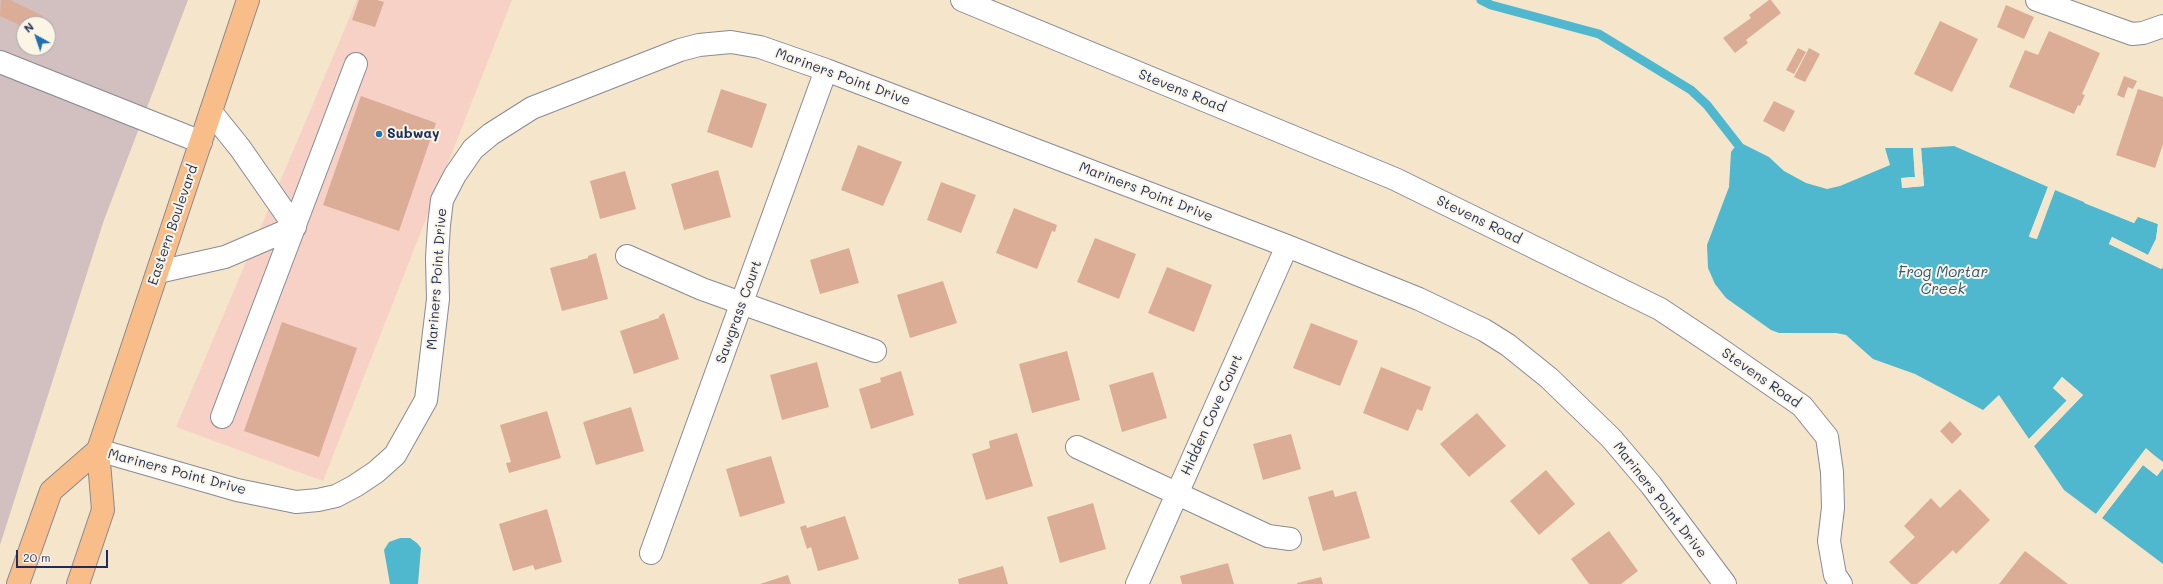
<!DOCTYPE html>
<style>
body{margin:0}
#map{position:relative;width:2163px;height:584px;overflow:hidden;background:#f5e6cb;font-family:Mali,sans-serif}
canvas{display:block}
.north{position:absolute;left:16px;top:16px;width:40px;height:40px;box-sizing:border-box;background:#fcf5e5;border:1px solid #a2a6af;border-radius:50%;rotate:320deg;font-size:11px;font-weight:700;line-height:16px;text-align:center;color:#1b2f5e}
.north::after{content:'';display:block;margin:auto;width:14px;height:18px;background:#1f6fb2;clip-path:polygon(50% 0,100% 100%,50% 72%,0 100%)}
.scale{position:absolute;left:16px;top:550px;width:92px;height:18px;box-sizing:border-box;border:2px solid #1b2f5e;border-top:0;padding-left:5px;font-size:12px;line-height:14px;white-space:nowrap;color:#1b2f5e;-webkit-text-stroke:3px #fcf5e5;paint-order:stroke}
</style>
<div id="map">
<canvas width="2163" height="584"></canvas>
<div class="north">N</div>
<div class="scale">20 m</div>
</div>
<script>
const g = document.querySelector('canvas').getContext('2d');
g.lineJoin = 'round';
function fillPath(path, color) { g.fillStyle = color; g.fill(path, 'evenodd'); }
const poly = rows => new Path2D(rows.map(r => 'M' + r).join(''));
function strokePath(path, color, width, dash) { g.strokeStyle = color; g.lineWidth = width; g.lineCap = dash ? 'butt' : 'round'; g.setLineDash(dash || []); g.stroke(path); }
function write(font, color, halo, rows, align = 'center') {
  g.font = font + ' Mali,sans-serif'; g.lineWidth = 4; g.setLineDash([]); g.textBaseline = 'middle'; g.strokeStyle = halo; g.fillStyle = color; for (const [text, x, y, turn = 0] of rows) {
    g.save(); g.translate(x, y); g.rotate((+turn || 0) * Math.PI / 180); g.textAlign = isNaN(turn) ? turn : align; if (halo) g.strokeText(text, 0, 0); g.fillText(text, 0, 0); g.restore();
  }
}
fillPath(poly([
 [357,0,512,0,323,481,176,427]
]), '#f7d1c6');
fillPath(poly([
 [0,0,188,0,104,220,0,545],
 [24,24,48,24,48,48,24,48]
]), '#d2bfbf');
fillPath(poly([
 [1743,144,1769,157,1784,171,1806,183,1827,189,1840,186,1890,165,1885,148,1913,148,1915,177,1902,178,1902,188,1924,186,1921,148,1954,146,2048,187,2029,236,2037,239,2055,190,2134,223,2138,217,2158,224,2156,239,2148,255,2112,237,2109,244,2162,269,2163,267,2163,462,2146,449,2096,514,2064,490,2034,446,2083,395,2062,377,2053,388,2067,400,2029,439,1999,395,1983,410,1915,374,1873,359,1846,335,1836,333,1779,333,1771,330,1726,298,1715,284,1708,268,1707,245,1729,187,1731,152,1734,148],
 [2143,465,2157,476,2163,468,2163,564,2102,518],
 [400,538,410,538,417,543,421,548,418,584,390,584,384,550,389,542]
]), '#50b8ce');
fillPath(poly([
 [1913,148,1915,148,1917,177,1904,180,1904,186,1922,184,1919,148,1921,148,1924,186,1902,188,1901,178,1915,177],
 [2048,187,2050,188,2032,235,2035,237,2053,189,2055,190,2036,239,2029,237],
 [2085,201,2133,220,2138,215,2159,223,2158,240,2149,257,2113,239,2112,243,2161,267,2163,265,2161,269,2109,244,2112,237,2148,255,2156,239,2158,224,2137,216,2134,223,2084,203],
 [2062,377,2083,395,2034,446,2033,444,2080,395,2062,380,2056,388,2069,401,2030,440,2029,439,2067,401,2053,388],
 [2146,448,2163,464,2146,451,2097,515,2096,514],
 [2142,464,2157,473,2163,466,2163,468,2157,476,2143,465,2102,518,2100,517]
]), '#f5e6cb');
strokePath(poly([
 [1481,0,1491,5,1599,34,1691,90,1707,105,1739,146]
]), '#50b8ce', 9);
fillPath(poly([
 [1,0,10,0,43,16,39,24,24,24,24,27,0,16],
 [359,0,377,0,384,2,375,27,352,20],
 [1769,0,1771,0,1781,13,1746,40,1748,43,1735,53,1723,38,1751,18,1749,15],
 [2006,5,2034,17,2024,39,1997,27],
 [1940,21,1978,39,1952,92,1914,74],
 [2049,31,2100,53,2082,94,2085,95,2080,106,2078,105,2074,114,2009,87,2025,50,2038,55],
 [1798,48,1806,52,1794,74,1786,70],
 [1809,48,1820,54,1805,82,1794,77],
 [2124,76,2137,81,2133,89,2128,87,2124,98,2117,95],
 [721,89,767,104,752,148,707,132],
 [2138,89,2163,97,2163,144,2155,168,2116,155],
 [361,96,436,123,399,231,323,205],
 [1774,101,1795,111,1784,132,1763,121],
 [858,145,902,162,883,206,841,190],
 [718,170,731,217,684,230,671,184],
 [625,171,636,209,600,219,590,181],
 [941,182,976,195,961,233,927,220],
 [1014,208,1057,225,1055,232,1052,231,1037,269,996,253],
 [1095,238,1136,254,1119,299,1077,282],
 [849,248,859,283,820,294,810,260],
 [596,253,608,299,562,311,550,268,588,258,588,256],
 [1167,267,1212,285,1194,332,1148,313],
 [943,281,957,323,910,338,897,295],
 [664,313,679,359,634,374,620,331,659,318,659,316],
 [282,322,357,348,319,457,244,431],
 [1311,323,1358,341,1340,386,1293,368],
 [1067,351,1080,400,1032,413,1019,364],
 [817,362,829,407,782,420,770,375],
 [1381,367,1431,387,1422,411,1417,409,1408,431,1363,413],
 [901,371,914,415,871,429,859,389,881,382,880,378],
 [1153,372,1167,418,1122,432,1109,385],
 [631,407,644,451,596,465,583,422],
 [547,411,561,458,509,473,506,463,511,462,500,425],
 [1477,413,1506,446,1469,477,1440,444],
 [1950,421,1962,434,1952,444,1940,431],
 [1017,433,1033,486,986,500,972,454,990,448,989,441],
 [1291,434,1301,469,1263,480,1253,444],
 [771,456,785,503,740,517,726,469],
 [1546,470,1575,504,1539,535,1510,501],
 [1960,489,1990,520,1956,554,1953,550,1917,584,1911,584,1889,562,1915,537,1904,526,1931,498,1940,508],
 [1333,490,1335,497,1356,491,1370,538,1323,551,1308,497],
 [1093,503,1106,549,1060,563,1047,517],
 [547,509,562,562,535,570,533,565,513,571,499,524],
 [845,516,859,559,818,571,811,547,807,549,800,527,806,525,807,528],
 [1609,531,1638,571,1621,584,1589,584,1571,559],
 [2025,551,2068,584,1999,584],
 [1228,563,1234,584,1182,584,1180,576],
 [1003,566,1008,584,959,584,958,579],
 [788,575,791,584,760,584],
 [1321,577,1323,584,1297,584,1297,583]
]), '#dbac96');
const minor = poly([
 [962,0,1395,179,1660,309,1714,345,1802,406,1827,437,1832,472,1833,508,1829,541,1835,575,1841,584],
 [2037,0,2132,34,2143,33,2163,26],
 [0,62,201,142],
 [627,256,702,289,875,351],
 [158,272,225,257,295,227,240,148,211,112],
 [222,417,356,64],
 [1077,447,1268,536,1290,539],
 [98,450,237,490,296,502,318,500,336,496,355,486,376,472,395,455,426,400,438,299,437,258,439,225,442,200,455,175,473,149,491,134,532,108,680,50,699,45,731,42,760,47,826,70,1287,246,1419,299,1484,330,1508,345,1549,378,1611,438,1651,485,1725,584],
 [651,553,826,70],
 [1137,584,1287,246]
]);
const major = poly([
 [18,584,51,491,98,450],
 [78,584,103,510,98,450,248,0]
]);
strokePath(minor, '#888a94', 24);
strokePath(major, '#888a94', 24);
strokePath(minor, '#fff', 22);
strokePath(major, '#f8bd88', 22);
for (const [x, y, r, color] of [
 [379,134,4,"#1f6fb2"]
]) { const dot = new Path2D(); dot.arc(x, y, r, 0, 2 * Math.PI); g.fillStyle = color; g.fill(dot); strokePath(dot, '#fcf5e5', 1.5); }
write('14px', '#1b2f5e', '#fcf5e5', [
 ["Mariners Point Drive",843,77,20],
 ["Stevens Road",1182,91,22],
 ["Mariners Point Drive",1146,192,21],
 ["Stevens Road",1479,220,26],
 ["Eastern Boulevard",173,225,-71],
 ["Mariners Point Drive",437,279,-86],
 ["Sawgrass Court",739,312,-70],
 ["Stevens Road",1761,378,35],
 ["Hidden Cove Court",1212,415,-66],
 ["Mariners Point Drive",177,472,15],
 ["Mariners Point Drive",1660,500,52]
]);
write('bold 14px', '#1b2f5e', '#fcf5e5', [
 ["Subway",387,134]
], 'left');
write('italic 15px', '#2b5880', '#fcf5e5', [
 ["Frog Mortar",1943,272],
 ["Creek",1943,289]
]);
</script>
